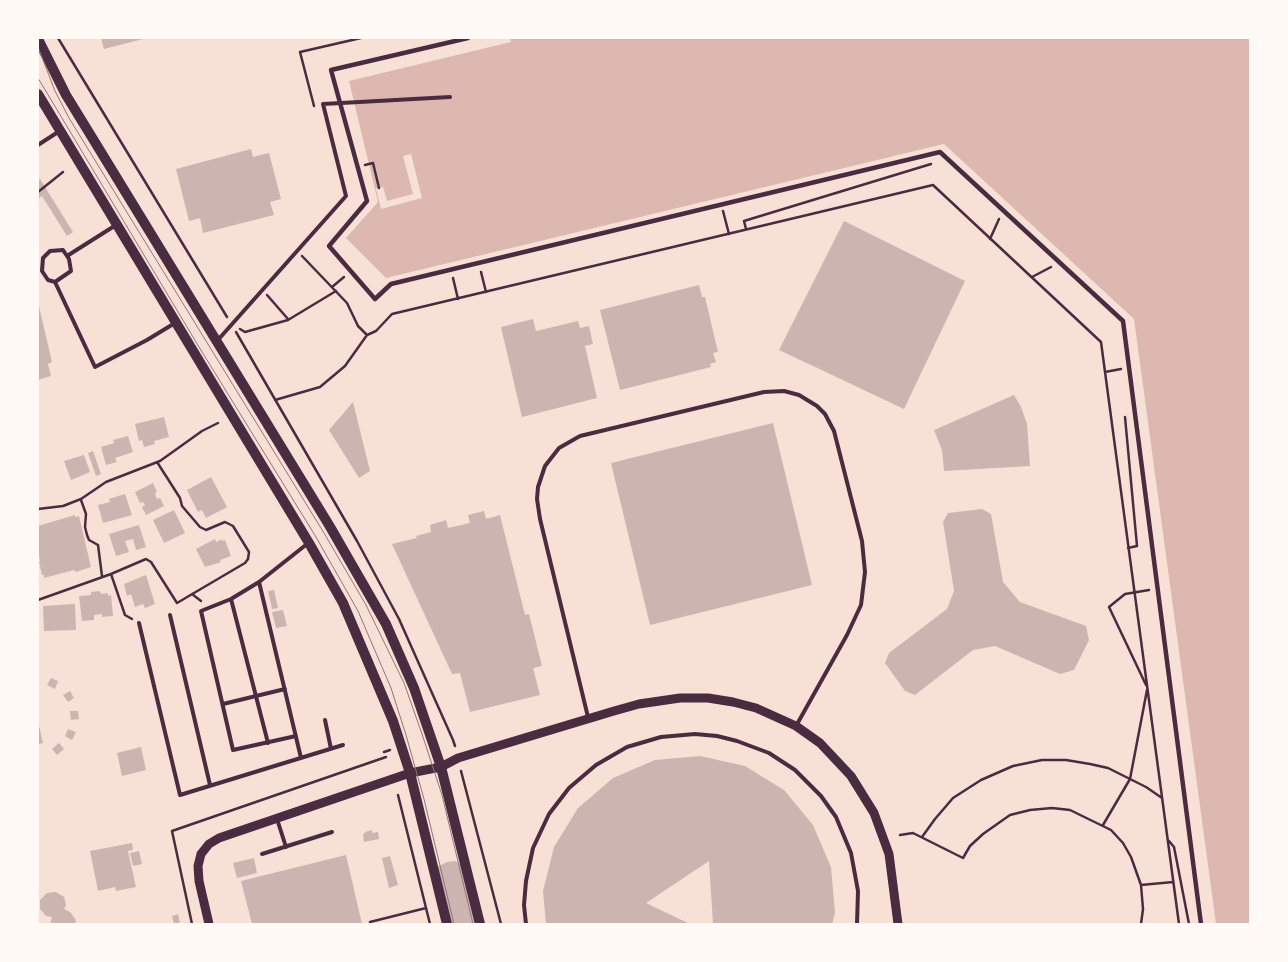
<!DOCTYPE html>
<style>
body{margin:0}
#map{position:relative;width:1288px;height:962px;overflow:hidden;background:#f7e1d7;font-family:Barlow,sans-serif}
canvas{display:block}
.frame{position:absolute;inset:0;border:39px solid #fffaf5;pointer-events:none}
</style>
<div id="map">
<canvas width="1288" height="962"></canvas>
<div class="frame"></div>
</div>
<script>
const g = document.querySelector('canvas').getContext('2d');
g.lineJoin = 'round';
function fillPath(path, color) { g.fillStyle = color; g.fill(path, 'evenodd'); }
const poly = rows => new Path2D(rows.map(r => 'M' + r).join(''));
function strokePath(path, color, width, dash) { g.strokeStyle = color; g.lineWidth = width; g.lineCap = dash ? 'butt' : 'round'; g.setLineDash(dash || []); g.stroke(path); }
fillPath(poly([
 [510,38,1250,38,1250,924,1216,924,1134,319,944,144,386,278,346,238,378,202,349,81,511,42]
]), '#dcb8b0');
fillPath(poly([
 [411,154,422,198,381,209,376,189,383,187,387,201,413,194,403,156]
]), '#f7e1d7');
fillPath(poly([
 [101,38,147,38,104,49],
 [251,149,253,157,269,153,281,199,270,202,274,215,203,233,200,218,189,221,176,169],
 [40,179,73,232,67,236,42,196,38,199,38,181],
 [844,221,965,281,904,409,779,350],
 [699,285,702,297,705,297,718,352,713,353,716,362,710,364,711,367,620,390,600,310],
 [38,302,52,362,48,364,51,376,38,380],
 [533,319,536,331,578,321,580,328,589,326,593,344,585,346,597,398,522,417,501,327],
 [1014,395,1021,407,1027,424,1030,466,944,471,942,450,934,430],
 [353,402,370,471,359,478,329,430],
 [164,417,169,437,154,441,155,444,144,447,142,440,139,441,135,424],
 [773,423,812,585,650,625,611,463],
 [128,436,133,452,115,458,117,462,106,465,101,447,114,443,113,440],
 [93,451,101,474,96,476,88,453],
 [84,455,90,472,71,480,64,461],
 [211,477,227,507,206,518,202,510,198,512,187,490],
 [153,483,157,492,155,493,157,499,160,498,164,506,146,515,142,507,145,505,143,502,140,503,135,492],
 [125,494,132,515,103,523,98,505,110,502,109,499],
 [982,509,991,514,1003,582,1020,602,1086,626,1089,640,1074,670,1060,674,995,646,973,650,915,695,905,691,885,663,889,653,947,609,954,591,943,522,948,513],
 [174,510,185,533,164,543,153,520],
 [484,511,486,519,500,515,525,615,529,614,542,666,533,668,540,695,470,712,460,673,452,674,392,544,417,538,416,536,431,532,430,525,446,520,448,528,470,523,468,515],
 [75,515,75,517,79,516,91,567,76,572,74,570,44,578,44,575,42,575,39,562,40,561,38,551,38,526],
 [139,525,146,547,136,550,133,539,125,541,129,552,116,556,109,534],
 [215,539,216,542,222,539,222,541,225,540,231,556,220,560,221,562,205,567,196,549],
 [146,575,155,604,145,608,143,604,135,607,131,594,127,596,124,584],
 [274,590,278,608,272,609,268,591],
 [100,591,101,594,108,593,108,596,111,595,113,616,102,617,102,614,94,615,94,620,82,621,79,596,91,595,91,592],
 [75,604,76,630,44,631,43,606],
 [283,610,287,626,276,628,272,612],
 [51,678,58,681,55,689,47,685],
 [70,691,74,698,68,702,63,695],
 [70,711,78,711,79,719,71,720],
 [38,721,43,743,39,744,38,738],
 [68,729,76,732,72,740,65,736],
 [59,743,64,749,57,755,52,749],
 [141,747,146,770,122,776,117,753],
 [700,756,745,766,784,790,813,825,831,867,835,913,832,924,713,924,709,861,646,903,690,924,546,924,543,891,554,847,578,808,613,778,655,760],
 [372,830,372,833,378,832,379,839,364,842,363,834,365,833,365,832],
 [132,843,133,850,128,851,136,887,116,891,115,887,98,891,90,851],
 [139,851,142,864,133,866,130,853],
 [346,855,362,924,252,924,241,881],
 [390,856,398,885,389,888,382,858],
 [254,858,257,873,237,878,233,863],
 [455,861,467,868,480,924,445,924,437,867,447,862],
 [56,892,64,897,66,905,64,909,70,912,76,920,75,924,50,924,52,917,46,916,40,909,40,900,47,893],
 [178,914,180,924,174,924,172,916]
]), '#ccb4b1');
strokePath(poly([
 [58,38,227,317],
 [314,106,300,52,361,38],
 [365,165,373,163,379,188],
 [38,192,63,172],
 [723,211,729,234],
 [746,229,744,221,931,164],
 [990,239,999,219],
 [302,256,347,303,358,326,367,335,376,331,392,314,933,185,1101,342,1179,924],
 [481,272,486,292],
 [1032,277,1051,267],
 [453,278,458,299],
 [332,287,344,277],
 [267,295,288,319],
 [240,329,245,332,288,320,336,291],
 [236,332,357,541,399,619,453,740,455,746],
 [1105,372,1121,369],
 [275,400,320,387,345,366,367,335],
 [1125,417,1137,546,1128,548],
 [81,500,86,514,85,527,87,535,89,540,98,545,102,576],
 [38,509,63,506,81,499,106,482,160,461,202,431,218,423],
 [111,574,125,615,132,619],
 [192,594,201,601],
 [38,600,111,574,146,559,151,562,177,603,245,563,248,559,249,552,233,526,225,522,206,530,200,527,182,506,180,498,157,462],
 [1146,685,1109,607,1125,594,1149,590],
 [384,752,390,750],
 [461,771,501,924],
 [398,795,430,924],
 [1103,825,1130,779,1147,690],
 [900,835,913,833,963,858,970,846,983,834,1010,815,1030,810,1052,808,1070,810,1111,830,1123,843,1131,857,1141,885,1143,909,1141,924],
 [922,837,935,819,953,798,981,780,1013,766,1042,760,1066,760,1090,764,1108,768,1146,787,1162,798],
 [1169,841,1174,847,1189,924],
 [1141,885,1173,882],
 [370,922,426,908],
 [192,924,172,831,386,757]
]), '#4a2c40', 2.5);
strokePath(poly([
 [38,145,58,132],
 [67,256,116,225],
 [55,282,71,271,69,259,63,250,50,251,43,258,42,271,48,280,55,282,95,367,147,340,175,323],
 [217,341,346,196,323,104,450,97],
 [259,582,301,758],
 [231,599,268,743],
 [170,615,210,785],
 [139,623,180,795,343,745],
 [223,704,285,689],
 [588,717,540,519,537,499,538,487,545,466,559,448,580,436,764,392,784,391,799,395,817,406,825,414,834,431,862,541,865,572,861,605,847,635,796,726],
 [325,720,331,749],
 [296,736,233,750,201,611,231,599,259,582,307,544],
 [277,819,286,847],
 [262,854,332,832],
 [526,924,524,905,526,881,533,848,549,814,569,788,596,765,627,747,661,737,695,734,717,736,737,741,769,753,795,770,821,796,836,817,851,853,858,891,857,924]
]), '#4a2c40', 4);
strokePath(poly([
 [468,38,331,70,367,201,329,246,375,299,391,284,940,152,1123,321,1201,924]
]), '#4a2c40', 4.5);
strokePath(poly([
 [209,924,199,881,198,866,201,854,209,844,219,838,410,773,441,767,458,758,614,711,639,704,680,698,708,698,733,702,756,708,796,726,820,743,851,776,874,813,889,854,898,924]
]), '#4a2c40', 9);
strokePath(poly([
 [38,39,66,95,93,139,329,525,386,624,414,688,441,767,480,924],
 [38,94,309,543,343,603,393,721,410,773,447,924]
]), '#4a2c40', 10);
strokePath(poly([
 [38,47,55,91,69,118,324,533,366,605,404,683,422,734,442,795,473,924],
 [38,78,199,347,316,537,358,611,391,688,406,735,424,799,454,924]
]), '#8f747c', 1);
</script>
